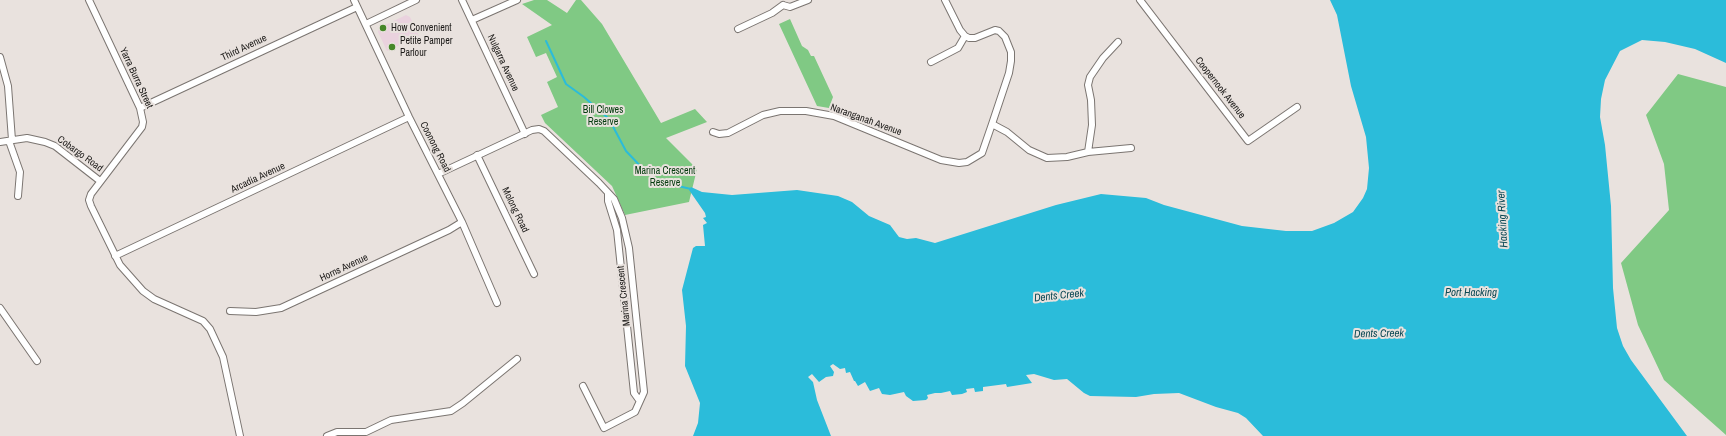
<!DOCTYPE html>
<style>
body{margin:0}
canvas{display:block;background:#e9e2de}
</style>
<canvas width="1726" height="436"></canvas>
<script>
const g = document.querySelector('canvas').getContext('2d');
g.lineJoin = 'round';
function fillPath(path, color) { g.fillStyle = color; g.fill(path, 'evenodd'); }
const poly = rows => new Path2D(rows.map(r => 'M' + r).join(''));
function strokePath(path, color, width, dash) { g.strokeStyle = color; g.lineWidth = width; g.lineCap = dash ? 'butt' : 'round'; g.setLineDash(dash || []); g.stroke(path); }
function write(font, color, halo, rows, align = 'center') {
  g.font = font + ' "Archivo Narrow",sans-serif'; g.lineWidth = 4; g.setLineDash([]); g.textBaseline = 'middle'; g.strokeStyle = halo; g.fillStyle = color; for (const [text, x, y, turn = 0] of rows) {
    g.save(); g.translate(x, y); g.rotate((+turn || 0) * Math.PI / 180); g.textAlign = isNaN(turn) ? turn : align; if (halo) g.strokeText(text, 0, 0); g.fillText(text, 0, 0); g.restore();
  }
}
fillPath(poly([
 [406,15,410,17,419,36,387,51,378,32,379,28]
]), '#ead2de');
fillPath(poly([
 [534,0,547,0,567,13,576,0,581,0,602,24,661,123,695,109,707,122,666,138,697,169,689,202,625,215,612,186,545,123,541,115,558,107,547,82,557,77,546,53,536,57,527,37,552,25,522,4],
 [790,19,802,46,808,50,811,56,814,56,833,97,829,108,817,106,779,24],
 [1678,74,1726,87,1726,435,1664,380,1638,325,1621,263,1669,210,1664,164,1646,115]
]), '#80c984');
fillPath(poly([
 [1330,0,1726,0,1726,63,1695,49,1665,42,1642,40,1620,51,1605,80,1601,99,1600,117,1605,145,1611,206,1613,288,1617,328,1623,346,1631,360,1687,436,1263,436,1246,418,1238,413,1216,407,1179,393,1154,394,1136,397,1090,396,1084,393,1067,379,1054,380,1034,374,1026,375,1032,383,1007,387,1006,384,983,387,983,391,975,392,974,388,966,389,967,392,962,394,952,395,950,391,941,393,935,393,927,395,928,398,926,400,913,401,906,396,904,392,890,395,882,394,879,388,870,391,865,382,858,386,855,381,854,381,850,372,846,373,845,368,840,369,833,364,830,366,834,372,833,376,826,377,819,382,812,374,808,377,813,382,817,400,831,436,693,436,698,423,700,403,685,366,686,326,682,290,693,248,696,246,705,246,703,225,707,223,703,218,706,217,705,213,689,190,691,187,702,192,732,195,797,190,838,196,852,202,869,216,890,225,899,237,907,239,916,238,935,243,1056,205,1101,194,1146,198,1164,205,1242,226,1286,231,1312,231,1334,223,1353,212,1363,198,1367,189,1369,168,1366,137,1351,86,1337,15]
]), '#2bbcda');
strokePath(poly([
 [546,41,566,84,584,97,609,119,626,151,646,172],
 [678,186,691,189]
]), '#2bbcda', 2);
const minor = poly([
 [89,0,140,108,143,122,142,127,91,194,89,200,91,206,120,265,143,291,154,299,203,321,210,329,223,357,240,436],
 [354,0,409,117,462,222,497,303],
 [462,0,525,134],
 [945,0,960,30,965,36,969,38,975,38,995,30,999,31,1005,37,1011,52,1011,61,1009,73,992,124,1007,132,1029,150,1047,158,1067,157,1088,152,1092,125,1091,100,1088,85,1090,77,1103,58,1118,42],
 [1140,0,1248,141,1297,107],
 [783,5,790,7,808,0],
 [472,20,517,0],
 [366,24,416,0],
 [738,29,772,13,783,5],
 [0,57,8,86,12,140],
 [931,62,958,48,965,36],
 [140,108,357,7],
 [713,132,719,134,728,133,763,115,780,111,806,111,834,116,941,160,959,163,967,162,982,153,992,124],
 [9,141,20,172,18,196],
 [0,142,27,138,45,142,55,146,100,181],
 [1088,152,1131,148],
 [477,155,534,274],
 [438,174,532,130,539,129,544,131,599,183,614,199,622,218,629,248,644,392,635,412,604,428,583,386],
 [608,193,608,201,617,230,634,393,639,400],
 [115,256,409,117],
 [0,308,37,361],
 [230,311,256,312,281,308,449,230,462,222],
 [327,436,337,432,366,432,391,420,451,411,463,403,517,359]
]);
strokePath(minor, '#7b7571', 8);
strokePath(minor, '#fff', 6);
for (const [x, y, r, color] of [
 [383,28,4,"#468729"],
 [392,47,4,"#468729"]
]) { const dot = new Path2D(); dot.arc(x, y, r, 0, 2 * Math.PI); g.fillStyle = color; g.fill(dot); strokePath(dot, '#e9e2de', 1.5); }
write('10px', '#1c1a18', '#e9e2de', [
 ["How Convenient",391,28],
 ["Petite Pamper",400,41],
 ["Parlour",400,53]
], 'left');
write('10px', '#1c1a18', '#e9e2de', [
 ["Third Avenue",244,48,-25],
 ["Nulgarra Avenue",503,63,65],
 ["Yarra Burra Street",136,78,65],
 ["Coopernook Avenue",1220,88,52],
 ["Naranganah Avenue",866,120,20],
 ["Coonong Road",435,147,63],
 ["Cobargo Road",80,154,36],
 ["Arcadia Avenue",258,178,-25],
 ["Molong Road",515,210,64],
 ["Horns Avenue",344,268,-25],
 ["Marina Crescent",624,296,-96]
]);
write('10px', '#053c0f', '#e9e2de', [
 ["Bill Clowes",603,110],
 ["Reserve",603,122],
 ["Marina Crescent",665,171],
 ["Reserve",665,183]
]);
write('italic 11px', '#0d4955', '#e9e2de', [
 ["Hacking River",1503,219,-93],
 ["Port Hacking",1471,293],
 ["Dents Creek",1059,296,-6],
 ["Dents Creek",1379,334,-1]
]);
</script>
